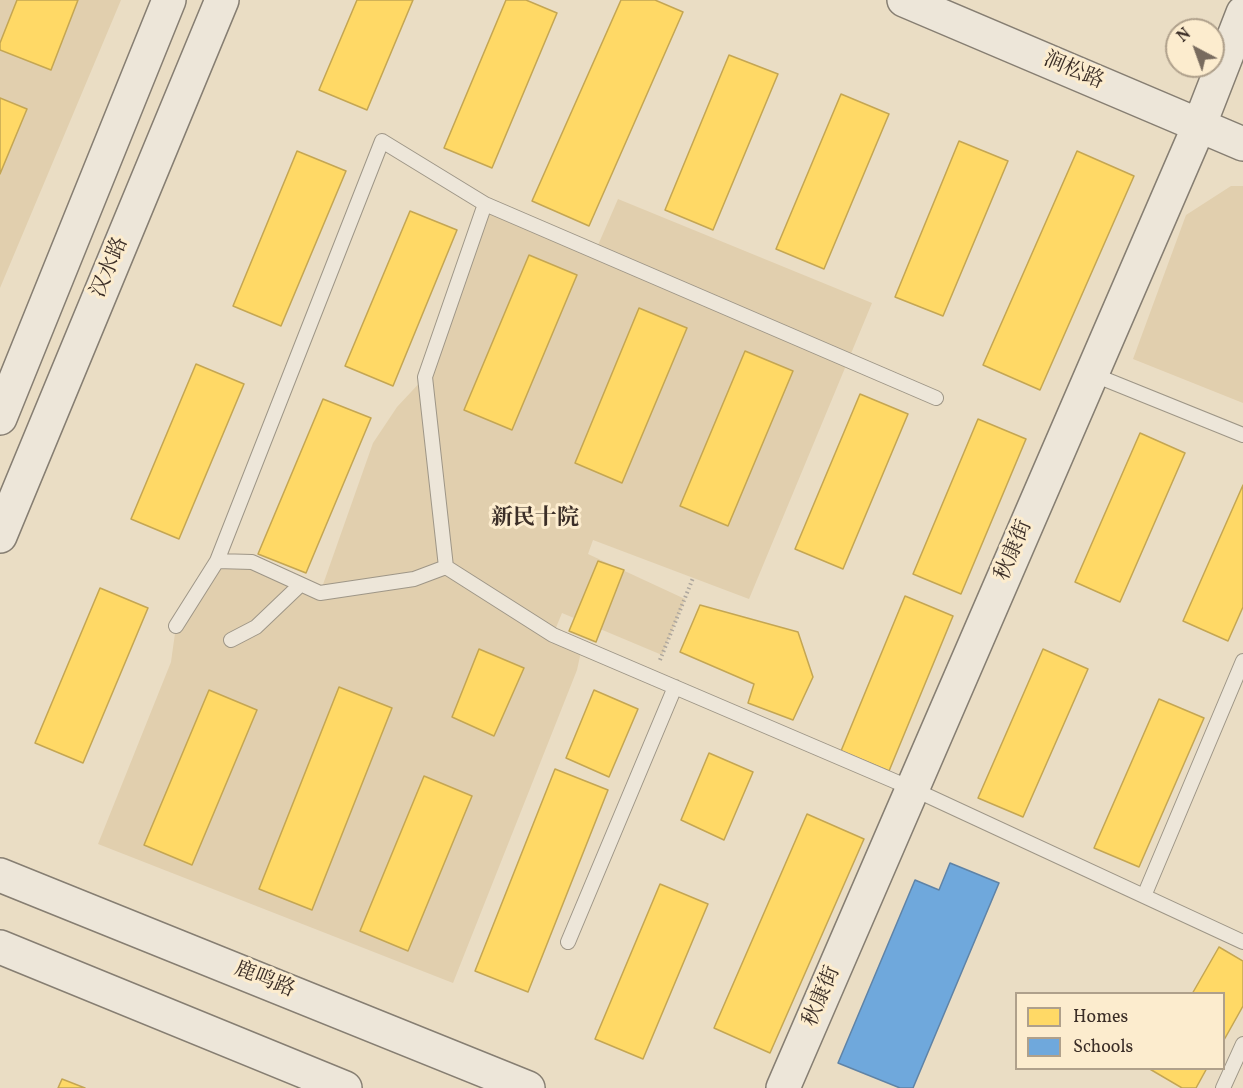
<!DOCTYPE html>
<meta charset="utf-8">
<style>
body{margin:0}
#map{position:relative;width:1243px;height:1088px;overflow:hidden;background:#eaddc4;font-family:Vollkorn,serif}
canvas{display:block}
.legend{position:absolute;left:1015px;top:992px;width:210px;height:78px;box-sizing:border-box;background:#fcecce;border:2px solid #afa08b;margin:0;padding:8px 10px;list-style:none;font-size:18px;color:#3b2e27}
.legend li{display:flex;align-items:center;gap:12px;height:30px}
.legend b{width:30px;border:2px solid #afa08b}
.north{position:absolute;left:1165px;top:18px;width:60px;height:60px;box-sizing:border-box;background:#fcecce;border:2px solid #afa08b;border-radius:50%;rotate:319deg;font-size:16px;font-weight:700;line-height:24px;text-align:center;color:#3b2e27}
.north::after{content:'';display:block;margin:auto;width:21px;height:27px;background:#786b5e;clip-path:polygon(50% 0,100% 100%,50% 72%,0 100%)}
</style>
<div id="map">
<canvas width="1243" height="1088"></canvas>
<ul class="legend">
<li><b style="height:16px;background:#ffd966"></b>Homes</li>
<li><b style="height:16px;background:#6fa8dc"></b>Schools</li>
</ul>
<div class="north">N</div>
</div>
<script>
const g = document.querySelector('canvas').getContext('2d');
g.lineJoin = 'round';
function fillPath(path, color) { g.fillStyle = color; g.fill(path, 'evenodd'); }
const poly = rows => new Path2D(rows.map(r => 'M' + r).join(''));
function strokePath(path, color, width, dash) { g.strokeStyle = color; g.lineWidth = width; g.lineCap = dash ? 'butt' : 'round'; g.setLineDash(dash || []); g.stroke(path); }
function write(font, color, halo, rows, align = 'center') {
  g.font = font + ' Vollkorn,"Noto Serif SC",serif'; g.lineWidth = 6; g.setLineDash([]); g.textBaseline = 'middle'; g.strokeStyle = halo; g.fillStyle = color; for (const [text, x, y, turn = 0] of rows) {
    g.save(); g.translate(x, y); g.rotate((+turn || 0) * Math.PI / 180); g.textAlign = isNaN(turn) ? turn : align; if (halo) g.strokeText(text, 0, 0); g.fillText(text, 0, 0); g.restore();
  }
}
fillPath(poly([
 [0,0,121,0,0,288],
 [1231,186,1243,186,1243,403,1133,359,1186,215],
 [618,199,872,303,749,599,593,540,588,554,685,599,662,655,562,613,553,635,582,647,577,670,453,983,98,844,171,662,176,626,217,561,252,562,320,593,373,443,397,407,425,377,485,204,595,252]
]), '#e1cfae');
const homes = poly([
 [17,0,78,0,51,70,0,50,0,43,17,0],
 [357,0,413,0,367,110,319,90,357,0],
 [506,0,526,0,557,13,492,168,444,148,506,0],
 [621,0,655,0,683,12,589,226,532,201,621,0],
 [729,55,778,74,713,230,665,210,729,55],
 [841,94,889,114,824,269,776,249,841,94],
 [0,98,27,109,0,174,0,98],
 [959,141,1008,161,943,316,895,297,959,141],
 [297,151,346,171,281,326,233,306,297,151],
 [1077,151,1134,176,1040,390,983,365,1077,151],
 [410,211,457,230,393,386,345,366,410,211],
 [529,255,577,275,512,430,464,410,529,255],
 [639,308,687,328,622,483,575,463,639,308],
 [745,351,793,371,728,526,680,506,745,351],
 [196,364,244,384,179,539,131,519,196,364],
 [860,394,908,414,843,569,795,549,860,394],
 [323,399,371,418,306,573,258,554,323,399],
 [978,419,1026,439,961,594,913,574,978,419],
 [1140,433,1185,453,1120,602,1075,582,1140,433],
 [1243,485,1243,607,1228,641,1183,621,1243,485],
 [598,561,624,570,596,642,569,631,598,561],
 [100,588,148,608,83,763,35,743,100,588],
 [905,596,953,616,889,771,841,751,905,596],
 [700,605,798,632,813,677,793,720,748,703,754,684,680,652,700,605],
 [479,649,524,668,494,736,452,717,479,649],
 [1043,649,1088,669,1023,817,978,798,1043,649],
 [339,687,392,708,312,910,259,889,339,687],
 [209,690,257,710,192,865,144,845,209,690],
 [594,690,638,709,609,777,566,758,594,690],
 [1159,699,1204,718,1139,867,1094,848,1159,699],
 [709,753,753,772,724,840,681,820,709,753],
 [555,769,608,790,528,992,475,971,555,769],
 [424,776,472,796,408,951,360,931,424,776],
 [807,814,864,839,770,1053,714,1028,807,814],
 [660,884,708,904,643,1059,595,1039,660,884],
 [1219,947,1243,961,1243,1006,1224,1040,1224,994,1192,994,1219,947],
 [1148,1068,1207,1068,1196,1088,1182,1088,1148,1068],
 [62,1079,85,1088,58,1088,62,1079]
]);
fillPath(homes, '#ffd966');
strokePath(homes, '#c4a653', 1.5);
const schools = poly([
 [950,863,999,883,913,1088,900,1088,838,1063,915,880,939,890,950,863]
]);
fillPath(schools, '#6fa8dc');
strokePath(schools, '#5f83a6', 1.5);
const lane = poly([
 [485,204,425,377,446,567,553,635,913,789,1243,942],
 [1092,374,1243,435],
 [217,561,382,141,485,204,936,398],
 [176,626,217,561,252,562,320,593,414,579,446,567],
 [231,640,256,627,300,585],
 [1144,896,1243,661],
 [568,942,675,687],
 [1223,1088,1243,1044]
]);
const secondary = poly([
 [904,0,1243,144],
 [0,418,169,0],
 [0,536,222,0],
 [0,875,528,1088],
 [0,947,345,1088],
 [783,1088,1199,126,1243,13]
]);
strokePath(lane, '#9e9687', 16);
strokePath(secondary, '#867e72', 36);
strokePath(poly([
 [660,660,693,578]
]), '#aea79e', 4, [1.5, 3]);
strokePath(lane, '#ede6d9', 14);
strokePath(secondary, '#ede6d9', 33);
write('21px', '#3b2e27', '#fcecce', [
 ["涧松路",1073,72,23],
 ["汉水路",111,268,-67],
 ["秋康街",1015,551,-67],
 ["鹿鸣路",264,981,22],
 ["秋康街",823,997,-67]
]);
write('bold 22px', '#3b2e27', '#fcecce', [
 ["新民十院",535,520]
]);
</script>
